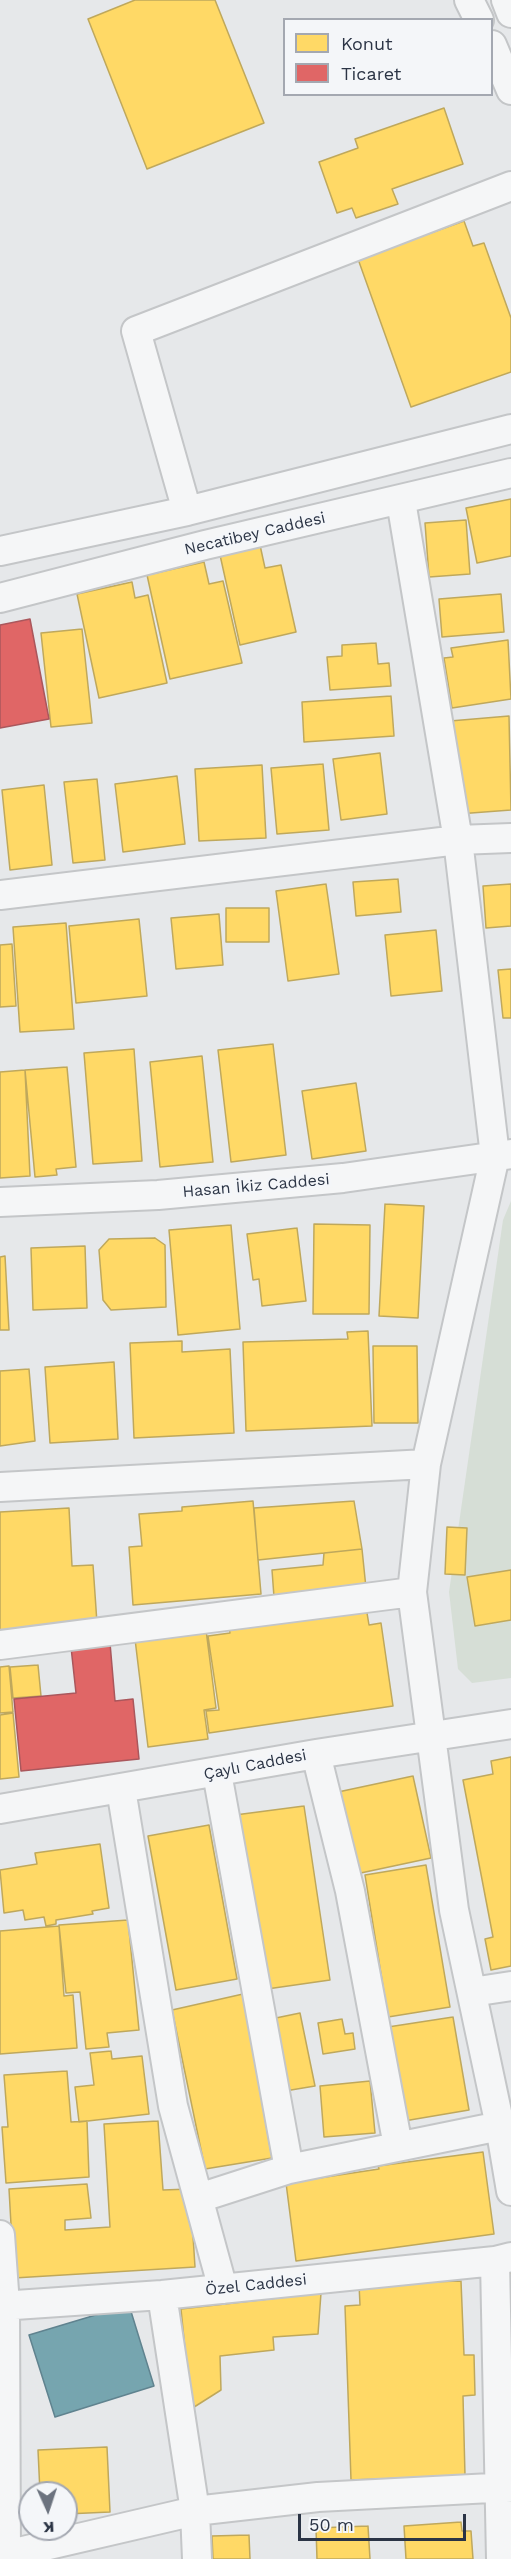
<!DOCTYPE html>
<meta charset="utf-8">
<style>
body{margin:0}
#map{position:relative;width:511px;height:2559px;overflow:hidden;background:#e6e8ea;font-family:"Work Sans",sans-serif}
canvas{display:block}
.legend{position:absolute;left:283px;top:18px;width:210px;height:78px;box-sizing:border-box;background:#f4f6f9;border:2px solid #a4a8b1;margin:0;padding:8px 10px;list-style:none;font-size:18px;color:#2b3445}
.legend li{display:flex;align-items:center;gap:12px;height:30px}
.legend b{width:30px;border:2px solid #a4a8b1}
.north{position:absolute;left:18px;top:2481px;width:60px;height:60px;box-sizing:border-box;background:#f4f6f9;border:2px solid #a4a8b1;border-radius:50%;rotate:177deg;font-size:16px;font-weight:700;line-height:24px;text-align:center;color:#2b3445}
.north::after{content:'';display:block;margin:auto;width:21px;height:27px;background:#6c737f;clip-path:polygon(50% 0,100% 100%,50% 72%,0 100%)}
.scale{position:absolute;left:298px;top:2514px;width:168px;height:27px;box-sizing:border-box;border:3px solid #2b3445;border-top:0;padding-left:8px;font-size:18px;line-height:21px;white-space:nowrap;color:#2b3445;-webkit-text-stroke:4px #f4f6f9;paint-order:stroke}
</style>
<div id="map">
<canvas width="511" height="2559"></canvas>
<ul class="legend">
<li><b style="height:16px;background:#ffd966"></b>Konut</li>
<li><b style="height:16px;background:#e06666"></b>Ticaret</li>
</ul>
<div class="north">K</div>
<div class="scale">50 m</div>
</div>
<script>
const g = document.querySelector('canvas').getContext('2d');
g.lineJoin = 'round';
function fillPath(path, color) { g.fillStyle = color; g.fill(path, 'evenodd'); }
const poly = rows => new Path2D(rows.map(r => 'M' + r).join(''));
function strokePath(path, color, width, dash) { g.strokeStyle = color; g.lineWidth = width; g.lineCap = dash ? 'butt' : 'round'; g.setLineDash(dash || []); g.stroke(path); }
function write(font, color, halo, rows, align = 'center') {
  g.font = font + ' "Work Sans",sans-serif'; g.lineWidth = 6; g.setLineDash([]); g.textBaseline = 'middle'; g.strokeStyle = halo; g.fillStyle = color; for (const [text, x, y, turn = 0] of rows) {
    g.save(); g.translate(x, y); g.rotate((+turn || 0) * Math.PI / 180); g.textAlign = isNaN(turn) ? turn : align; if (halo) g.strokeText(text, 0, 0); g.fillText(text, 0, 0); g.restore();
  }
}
fillPath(poly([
 [511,1201,511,1678,472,1683,458,1669,449,1592,503,1220]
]), '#d6ded6');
const homes = poly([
 [135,0,215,0,264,123,147,169,88,19,135,0],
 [444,108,463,164,392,189,398,204,356,218,352,208,337,213,319,162,358,148,355,139,444,108],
 [464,221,473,246,484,243,511,318,511,372,411,407,358,259,464,221],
 [511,499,511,556,477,563,466,508,511,499],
 [466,520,470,574,429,577,425,523,466,520],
 [260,545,265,568,281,565,296,632,240,645,220,555,260,545],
 [204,562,209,584,223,581,242,663,170,679,147,575,204,562],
 [132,582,135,598,148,595,167,683,99,698,77,594,132,582],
 [501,594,504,632,442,637,439,599,501,594],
 [82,629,92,723,51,727,41,633,82,629],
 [508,640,511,699,452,708,444,658,453,657,451,648,508,640],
 [376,643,378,664,389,663,391,686,330,690,327,657,342,656,342,645,376,643],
 [391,696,394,736,304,742,302,702,391,696],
 [509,716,511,810,458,814,450,721,509,716],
 [380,753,387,814,341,820,333,759,380,753],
 [323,764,329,830,277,834,271,768,323,764],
 [262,765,266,838,199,841,195,769,262,765],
 [177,776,185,844,123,852,115,784,177,776],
 [97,779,105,860,73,863,64,782,97,779],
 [44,785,52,865,10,870,2,790,44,785],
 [398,879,401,912,356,916,353,882,398,879],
 [326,884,339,974,288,981,276,891,326,884],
 [511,884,511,926,486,928,483,886,511,884],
 [226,908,269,908,269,942,226,942,226,908],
 [219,914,223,965,176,969,171,918,219,914],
 [139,919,147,996,76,1003,69,926,139,919],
 [66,923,74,1029,20,1032,13,927,66,923],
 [436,930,442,991,391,996,385,935,436,930],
 [12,944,16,1006,0,1007,0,945,12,944],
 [511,969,511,1018,503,1018,498,970,511,969],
 [273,1044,286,1155,231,1162,218,1050,273,1044],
 [134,1049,142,1161,93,1164,84,1053,134,1049],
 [202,1056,213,1162,160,1167,150,1062,202,1056],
 [67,1067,76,1167,56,1169,57,1175,35,1177,25,1070,67,1067],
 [25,1070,30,1176,0,1178,0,1072,25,1070],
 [356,1083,366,1151,312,1159,302,1091,356,1083],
 [385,1204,424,1206,418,1318,379,1316,385,1204],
 [314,1224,370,1225,369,1314,313,1314,314,1224],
 [231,1225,240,1329,178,1335,169,1230,231,1225],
 [297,1228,306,1301,262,1306,259,1279,253,1280,247,1234,297,1228],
 [155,1238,165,1245,166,1307,111,1310,103,1300,99,1250,109,1239,155,1238],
 [85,1246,87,1308,33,1310,31,1248,85,1246],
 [5,1256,9,1330,0,1330,0,1257,5,1256],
 [368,1331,372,1426,246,1431,243,1342,348,1339,347,1332,368,1331],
 [182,1341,182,1352,230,1349,234,1433,134,1438,130,1343,182,1341],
 [373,1346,417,1346,418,1423,374,1423,373,1346],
 [114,1362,118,1439,50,1443,45,1367,114,1362],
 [29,1369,35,1441,0,1446,0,1371,29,1369],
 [253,1501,261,1594,133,1605,129,1547,142,1546,139,1514,182,1511,182,1507,253,1501],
 [354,1501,362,1549,258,1560,254,1508,354,1501],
 [69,1508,72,1566,93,1565,97,1623,0,1632,0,1512,69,1508],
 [447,1527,467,1528,465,1575,445,1574,447,1527],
 [362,1549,366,1588,274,1597,272,1570,323,1565,324,1553,362,1549],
 [511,1570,511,1620,475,1626,467,1577,511,1570],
 [365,1601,369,1625,381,1623,393,1706,209,1733,206,1711,219,1710,208,1636,230,1633,228,1620,365,1601],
 [206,1630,216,1708,204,1710,208,1739,148,1747,135,1639,206,1630],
 [38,1665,41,1696,13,1698,10,1667,38,1665],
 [9,1666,13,1712,0,1713,0,1667,9,1666],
 [13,1713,19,1777,0,1779,0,1715,13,1713],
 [511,1757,511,1966,491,1970,485,1939,493,1937,463,1780,493,1774,491,1761,511,1757],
 [413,1776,431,1858,356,1874,338,1792,413,1776],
 [304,1806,330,1980,260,1990,235,1815,304,1806],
 [209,1825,237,1979,176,1990,148,1836,209,1825],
 [100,1844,109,1908,92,1911,93,1914,56,1920,56,1924,46,1926,44,1917,25,1920,23,1910,4,1913,0,1870,37,1864,35,1853,100,1844],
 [426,1865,450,2007,388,2017,365,1875,426,1865],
 [128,1920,139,2030,107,2033,109,2047,86,2049,80,1992,66,1993,59,1925,128,1920],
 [59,1926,64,1996,73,1995,77,2048,0,2054,0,1931,59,1926],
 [243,1994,272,2158,205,2169,172,2010,243,1994],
 [300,2013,315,2086,285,2091,271,2019,300,2013],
 [453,2017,469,2110,404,2121,388,2027,453,2017],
 [342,2019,345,2034,353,2033,355,2049,323,2054,318,2023,342,2019],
 [111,2051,112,2059,142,2056,149,2114,79,2122,75,2087,94,2085,90,2053,111,2051],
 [67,2071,71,2122,87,2121,89,2177,6,2183,2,2127,8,2127,4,2075,67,2071],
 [370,2081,375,2133,324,2137,320,2086,370,2081],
 [158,2121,163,2190,190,2189,195,2267,14,2278,9,2189,87,2184,91,2218,65,2220,65,2230,110,2227,104,2124,158,2121],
 [483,2152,494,2234,296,2261,286,2183,379,2169,378,2166,483,2152],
 [507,2268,511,2268,511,2332,507,2268],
 [461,2281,464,2355,474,2355,475,2395,463,2396,465,2476,351,2480,345,2306,360,2305,359,2284,461,2281],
 [321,2293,318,2334,273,2337,274,2350,220,2356,221,2390,191,2409,181,2309,321,2293],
 [107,2447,110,2512,66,2514,66,2493,40,2493,38,2450,107,2447],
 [461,2522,462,2531,471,2531,473,2559,406,2559,404,2526,461,2522],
 [368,2526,370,2559,317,2559,316,2528,368,2526],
 [249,2535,250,2559,213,2559,212,2536,249,2535]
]);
fillPath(homes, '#ffd966');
strokePath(homes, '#bfa85c', 1.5);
const shops = poly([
 [30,619,49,719,0,728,0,625,30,619],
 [110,1643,115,1701,133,1699,139,1759,21,1771,14,1699,76,1693,71,1647,110,1643]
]);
fillPath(shops, '#e06666');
strokePath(shops, '#aa575c', 1.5);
const public = poly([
 [129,2305,154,2386,55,2417,29,2335,129,2305]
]);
fillPath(public, '#76a5af');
strokePath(public, '#60838f', 1.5);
const minor = poly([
 [469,0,479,20],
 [506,0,511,13],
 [492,45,511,90],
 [401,501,458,840,495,1156,426,1464,412,1592,454,1910,500,2126,511,2191],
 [187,511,136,331,511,186],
 [0,551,187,511,511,429],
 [0,598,205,545,511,473],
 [0,895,458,840,511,838],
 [0,1202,158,1195,343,1178,511,1154],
 [0,1487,426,1464],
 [0,1645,412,1592],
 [316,1754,350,1891,398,2146],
 [217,1773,289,2169],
 [121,1789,173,2106,223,2289],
 [0,1809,316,1754,511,1724],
 [472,1992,511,1986],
 [199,2198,289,2169,500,2126],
 [0,2235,5,2305,6,2559],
 [495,2261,501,2559],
 [162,2295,195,2511,197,2559],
 [0,2306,162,2295,495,2261,511,2257],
 [6,2555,195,2511,318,2497,511,2487]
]);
strokePath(minor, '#c4c6c8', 32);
strokePath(minor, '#f5f6f7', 28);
write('16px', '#2b3445', '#f4f6f9', [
 ["Necatibey Caddesi",255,534,-13],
 ["Hasan İkiz Caddesi",256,1186,-5],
 ["Çaylı Caddesi",255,1765,-11],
 ["Özel Caddesi",256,2285,-6]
]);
</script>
